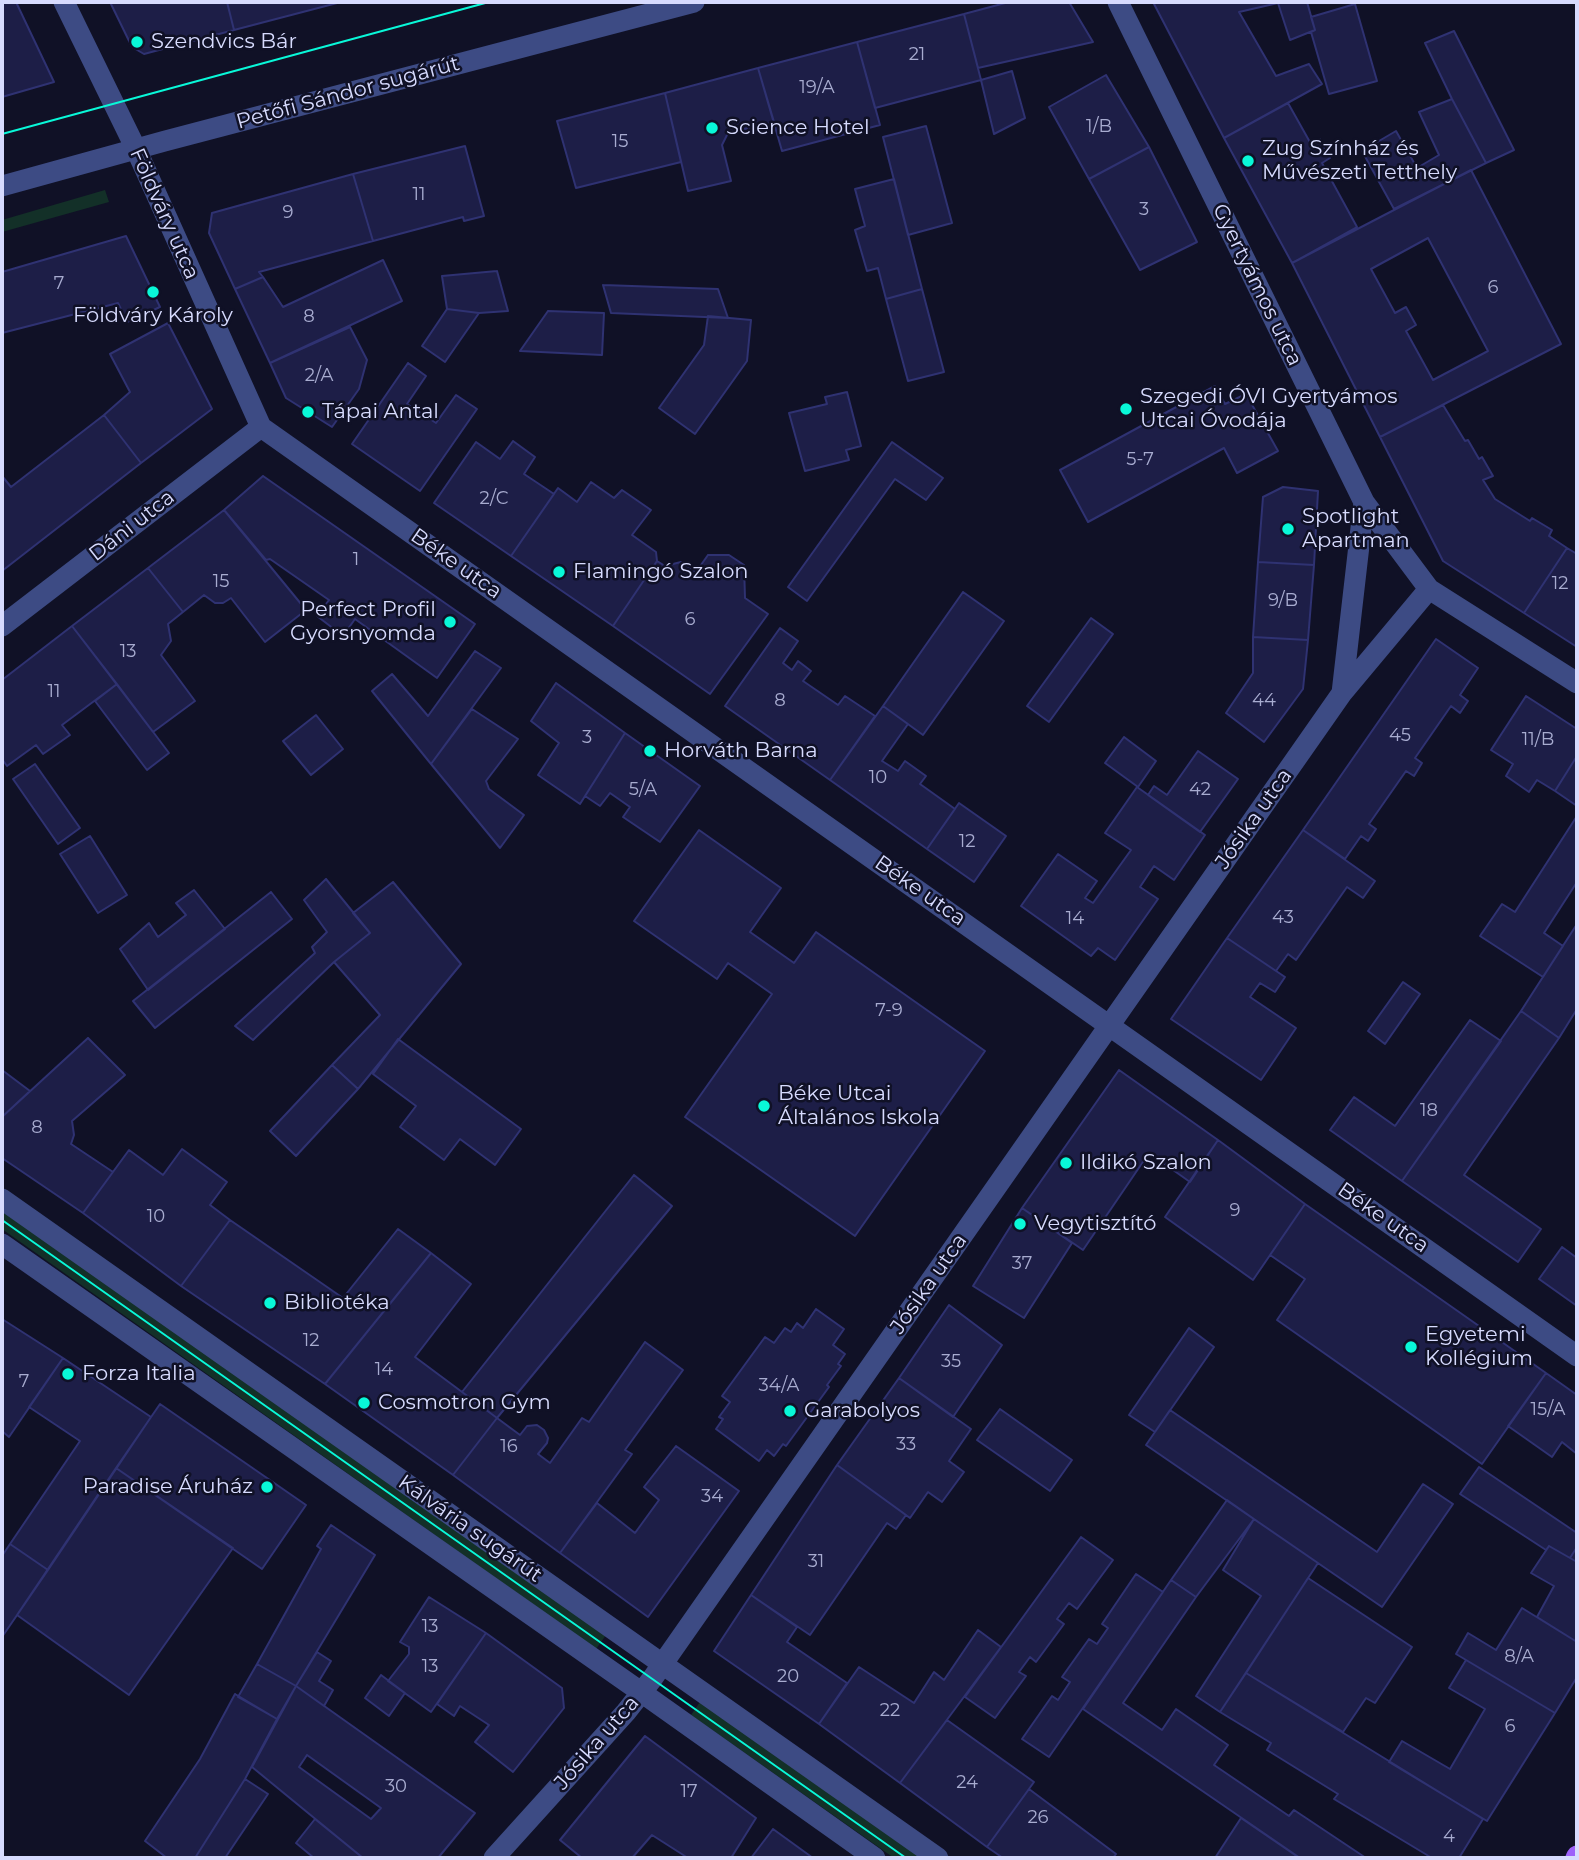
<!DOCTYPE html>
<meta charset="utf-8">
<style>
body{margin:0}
#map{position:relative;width:1579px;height:1860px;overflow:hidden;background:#101126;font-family:Montserrat,sans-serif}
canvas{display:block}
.frame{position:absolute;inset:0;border:4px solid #d7dbfe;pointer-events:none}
</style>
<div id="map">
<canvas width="1579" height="1860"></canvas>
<div class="frame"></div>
</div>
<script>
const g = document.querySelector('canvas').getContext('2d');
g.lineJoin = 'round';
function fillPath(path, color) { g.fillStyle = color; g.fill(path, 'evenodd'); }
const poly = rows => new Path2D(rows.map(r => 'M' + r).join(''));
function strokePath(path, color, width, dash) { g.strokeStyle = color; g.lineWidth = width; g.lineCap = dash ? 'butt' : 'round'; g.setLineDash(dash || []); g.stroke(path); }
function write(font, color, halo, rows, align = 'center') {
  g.font = font + ' Montserrat,sans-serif'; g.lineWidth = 5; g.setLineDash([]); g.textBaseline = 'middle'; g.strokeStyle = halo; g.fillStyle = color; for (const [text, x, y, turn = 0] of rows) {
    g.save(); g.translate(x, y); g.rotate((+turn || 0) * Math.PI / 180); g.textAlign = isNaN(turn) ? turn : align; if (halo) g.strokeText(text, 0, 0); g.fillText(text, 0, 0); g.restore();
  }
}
fillPath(poly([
 [105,190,109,202,2,232,2,220],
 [2,1209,606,1635,596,1649,2,1229],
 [700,1702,921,1858,894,1858,691,1715]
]), '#133028');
const building = poly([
 [2,2,16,2,54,82,2,97,2,2],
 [110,2,227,2,234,30,144,54,132,47,110,2],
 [227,2,341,2,234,30,227,2],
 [1009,2,1069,2,1093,42,978,68,964,14,1009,2],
 [1153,2,1307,2,1315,30,1290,40,1278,3,1239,12,1276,76,1309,64,1322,84,1224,138,1153,2],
 [1355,4,1377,81,1329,94,1311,32,1315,30,1311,17,1355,4],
 [964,14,981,80,875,108,857,42,964,14],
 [1454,31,1514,150,1486,163,1452,99,1425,43,1454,31],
 [857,42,880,125,782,151,758,68,857,42],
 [758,68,774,122,728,133,722,145,731,181,688,191,665,93,758,68],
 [1012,71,1025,118,994,134,981,80,1012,71],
 [1106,75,1149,147,1089,179,1049,107,1106,75],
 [665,93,681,162,576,188,557,121,665,93],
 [1452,99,1486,163,1394,209,1362,151,1396,131,1417,168,1439,155,1419,112,1452,99],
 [1288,103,1311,144,1320,139,1330,158,1322,163,1357,227,1292,263,1224,138,1288,103],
 [926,126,952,223,908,235,883,137,926,126],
 [465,146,484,216,464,221,463,217,373,241,353,174,465,146],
 [1149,147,1197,242,1140,270,1089,179,1149,147],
 [1471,170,1561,344,1380,437,1292,263,1471,170],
 [1428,238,1488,351,1433,380,1406,331,1416,325,1406,307,1395,313,1371,269,1428,238],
 [353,174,373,241,259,272,263,277,235,289,209,233,212,213,353,174],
 [894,179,922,289,886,299,878,268,867,271,855,230,865,226,855,189,894,179],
 [126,236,160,307,127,322,118,303,2,333,2,272,126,236],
 [383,260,402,301,270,363,235,289,263,277,283,307,383,260],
 [497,271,508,311,479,313,447,309,442,276,497,271],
 [603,285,718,289,728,318,611,313,603,285],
 [922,289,944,372,908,381,886,299,922,289],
 [447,309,479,313,445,362,422,346,447,309],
 [548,311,604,313,602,355,520,351,548,311],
 [708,316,751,320,747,361,695,434,659,408,704,345,708,316],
 [168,323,212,409,141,463,104,415,130,392,110,354,168,323],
 [350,327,367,360,359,389,332,427,286,398,270,363,350,327],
 [408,363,426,376,407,404,436,423,456,395,477,409,420,491,352,444,408,363],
 [1215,386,1225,404,1246,394,1278,451,1237,473,1224,448,1088,522,1060,470,1215,386],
 [847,392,861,446,846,450,849,460,805,471,789,413,827,404,825,397,847,392],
 [1443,405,1465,441,1468,440,1479,459,1482,457,1493,476,1483,480,1495,499,1530,521,1532,518,1552,530,1549,536,1567,548,1524,613,1443,561,1380,437,1443,405],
 [104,415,141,463,2,571,2,476,11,487,104,415],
 [513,441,535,457,524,474,554,494,511,556,434,503,476,442,500,459,513,441],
 [892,442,943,478,926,500,895,479,807,601,788,587,892,442],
 [263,476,475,624,437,678,355,619,343,636,317,616,329,600,270,559,266,560,224,510,263,476],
 [591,482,614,498,622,490,651,510,632,535,656,552,657,561,613,626,511,556,558,488,577,502,591,482],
 [1283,487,1318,491,1314,565,1258,562,1263,497,1283,487],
 [224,510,306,610,265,642,231,598,223,603,215,603,204,595,183,612,148,568,224,510],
 [1567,548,1577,554,1577,647,1524,613,1567,548],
 [708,555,729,555,744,565,745,598,768,614,710,694,613,626,657,561,665,566,681,562,696,572,708,555],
 [1258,562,1314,565,1308,640,1253,637,1258,562],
 [148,568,183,612,168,624,171,641,161,655,195,701,153,732,72,626,148,568],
 [963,592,1004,621,923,735,883,706,963,592],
 [1091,618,1113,634,1049,722,1027,706,1091,618],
 [72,626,117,684,62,725,70,735,43,754,36,745,7,766,2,759,2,680,72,626],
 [780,628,798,641,783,663,792,670,798,661,811,671,803,681,838,705,845,696,875,716,830,780,725,706,780,628],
 [1253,637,1308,640,1303,689,1264,742,1226,713,1253,673,1253,637],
 [1436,639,1478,668,1460,695,1468,701,1460,713,1451,706,1415,758,1422,763,1414,776,1406,771,1369,824,1376,829,1368,841,1361,836,1345,859,1303,830,1436,639],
 [475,651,501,668,431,764,372,691,392,674,428,716,475,651],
 [556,683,625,733,580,804,538,775,559,743,531,721,556,683],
 [117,684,169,753,147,770,95,701,117,684],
 [1526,696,1577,729,1577,756,1555,791,1537,780,1529,792,1506,776,1513,764,1491,750,1526,696],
 [883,706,908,724,882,761,898,771,905,761,926,776,920,784,955,809,927,849,830,780,883,706],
 [472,709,518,739,486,781,489,789,524,815,500,848,431,764,472,709],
 [316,715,343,749,311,775,283,741,316,715],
 [625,733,700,786,660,842,623,817,630,807,610,793,600,806,585,796,625,733],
 [1124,737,1156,761,1138,787,1105,763,1124,737],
 [1198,751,1238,779,1200,832,1148,795,1154,786,1167,795,1198,751],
 [1577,756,1577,806,1555,791,1577,756],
 [35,764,80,828,58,844,13,779,35,764],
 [1137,787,1205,835,1174,880,1154,866,1140,887,1158,899,1115,960,1098,948,1091,956,1021,906,1058,854,1097,881,1085,898,1093,903,1131,850,1105,833,1137,787],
 [959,803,1006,836,974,882,927,849,959,803],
 [1577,816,1577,882,1544,933,1563,946,1543,977,1480,936,1502,904,1515,912,1577,816],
 [699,830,781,888,750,932,794,963,816,932,985,1051,855,1236,685,1117,772,994,728,963,717,979,634,921,699,830],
 [1303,830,1375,881,1363,898,1347,887,1296,960,1288,954,1276,971,1227,938,1303,830],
 [90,836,127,895,98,913,60,854,90,836],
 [326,879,370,933,334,962,253,1040,235,1026,315,953,312,947,327,932,304,900,326,879],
 [393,882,461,964,358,1089,332,1065,380,1015,334,962,370,933,353,913,393,882],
 [194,890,225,929,148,990,120,949,149,923,158,937,186,915,176,903,194,890],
 [271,892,292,919,155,1028,133,1001,271,892],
 [1577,924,1577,1009,1559,1038,1521,1011,1577,924],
 [1227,938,1285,977,1275,992,1260,983,1250,997,1296,1028,1261,1080,1171,1019,1227,938],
 [1403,982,1420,994,1385,1044,1368,1031,1403,982],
 [1521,1011,1559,1038,1464,1175,1541,1229,1518,1262,1402,1181,1521,1011],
 [1470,1020,1501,1041,1402,1181,1330,1130,1354,1097,1395,1126,1470,1020],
 [88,1038,125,1075,72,1121,74,1135,71,1144,113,1172,83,1213,2,1158,2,1117,88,1038],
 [398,1039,521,1129,495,1165,460,1139,444,1160,400,1127,416,1106,373,1074,398,1039],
 [332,1065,358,1089,296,1156,270,1131,332,1065],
 [2,1070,30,1091,2,1117,2,1070],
 [1119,1070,1218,1140,1190,1182,1149,1153,1083,1250,1022,1208,1119,1070],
 [1218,1140,1305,1204,1253,1280,1165,1217,1218,1140],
 [182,1149,227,1182,210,1205,230,1220,181,1286,83,1213,129,1150,163,1175,182,1149],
 [634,1175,672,1206,497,1418,462,1392,634,1175],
 [1305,1204,1546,1373,1482,1464,1277,1320,1305,1279,1270,1255,1305,1204],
 [1022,1208,1072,1243,1024,1318,973,1286,1022,1208],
 [230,1220,343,1298,398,1229,431,1253,325,1384,181,1286,230,1220],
 [1562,1247,1577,1258,1577,1306,1539,1279,1562,1247],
 [431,1253,471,1284,415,1357,497,1418,453,1475,325,1384,431,1253],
 [949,1305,1002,1345,953,1417,899,1378,949,1305],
 [816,1309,844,1329,833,1345,845,1354,838,1364,841,1366,827,1385,829,1387,786,1446,783,1444,774,1456,767,1450,759,1461,716,1429,723,1419,719,1417,730,1402,722,1396,765,1337,774,1343,785,1328,791,1332,797,1323,803,1328,816,1309],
 [2,1319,63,1358,9,1437,2,1431,2,1319],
 [1189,1328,1214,1347,1155,1432,1129,1415,1189,1328],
 [645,1342,683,1370,625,1450,632,1454,560,1553,453,1475,497,1418,520,1435,527,1426,537,1425,544,1430,548,1438,547,1443,538,1454,550,1463,582,1418,589,1422,645,1342],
 [63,1358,151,1417,48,1570,10,1544,80,1441,29,1407,63,1358],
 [1546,1373,1577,1395,1577,1454,1562,1442,1552,1457,1508,1426,1546,1373],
 [899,1378,971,1429,949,1461,964,1472,942,1502,928,1492,910,1518,837,1465,899,1378],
 [160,1404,306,1505,262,1569,116,1468,160,1404],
 [1000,1409,1072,1460,1050,1491,977,1440,1000,1409],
 [1170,1410,1377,1552,1423,1484,1453,1504,1382,1607,1146,1445,1170,1410],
 [676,1446,739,1491,648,1617,560,1553,597,1503,635,1533,659,1500,644,1487,676,1446],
 [837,1465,906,1515,896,1529,887,1523,810,1635,751,1595,837,1465],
 [1479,1467,1577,1533,1577,1547,1570,1558,1549,1546,1546,1550,1460,1494,1479,1467],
 [116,1468,233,1548,129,1695,17,1615,116,1468],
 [1227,1500,1254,1519,1196,1597,1171,1580,1227,1500],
 [1254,1519,1318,1563,1220,1712,1196,1696,1261,1596,1223,1570,1254,1519],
 [331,1525,375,1555,296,1686,257,1664,321,1549,317,1546,331,1525],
 [1081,1537,1113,1560,1077,1609,1069,1603,1057,1619,1064,1624,1036,1662,1030,1657,1019,1672,1026,1676,995,1718,965,1697,1081,1537],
 [10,1544,48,1570,2,1637,2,1556,10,1544],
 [1549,1546,1577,1562,1577,1642,1537,1617,1554,1586,1531,1573,1549,1546],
 [1577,1547,1577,1562,1570,1558,1577,1547],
 [1136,1574,1163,1592,1049,1757,1022,1739,1052,1696,1058,1700,1070,1682,1062,1677,1089,1639,1097,1644,1108,1628,1102,1624,1136,1574],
 [1308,1578,1412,1647,1375,1703,1366,1698,1343,1732,1246,1673,1308,1578],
 [1171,1580,1196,1597,1123,1703,1162,1730,1176,1709,1228,1745,1214,1765,1289,1816,1294,1810,1366,1858,1300,1858,1083,1709,1171,1580],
 [751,1595,797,1627,787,1642,847,1683,819,1724,714,1651,751,1595],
 [429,1597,486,1633,431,1712,388,1681,409,1654,409,1647,400,1642,429,1597],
 [1522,1608,1577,1642,1577,1677,1555,1713,1456,1654,1468,1633,1496,1650,1522,1608],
 [978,1630,1001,1647,900,1783,819,1724,859,1667,914,1703,934,1672,944,1680,978,1630],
 [486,1633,562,1688,564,1708,513,1772,475,1742,489,1725,460,1706,454,1716,437,1704,486,1633],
 [317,1652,331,1661,319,1681,333,1690,324,1706,296,1686,317,1652],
 [1466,1660,1555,1713,1487,1821,1389,1762,1402,1741,1450,1769,1485,1709,1449,1688,1466,1660],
 [257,1664,296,1686,277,1719,238,1697,257,1664],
 [1246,1673,1483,1819,1459,1858,1432,1858,1334,1799,1338,1794,1267,1750,1271,1743,1220,1712,1246,1673],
 [381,1675,405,1693,389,1716,365,1698,381,1675],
 [296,1686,475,1813,438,1858,363,1858,252,1767,296,1686],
 [307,1755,381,1808,371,1819,299,1767,307,1755],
 [235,1694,277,1719,245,1779,195,1858,167,1858,145,1841,200,1759,235,1694],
 [947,1720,1034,1782,987,1847,900,1783,947,1720],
 [645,1736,756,1818,731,1858,688,1858,652,1835,632,1858,582,1858,560,1840,645,1736],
 [245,1779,268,1794,225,1858,195,1858,245,1779],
 [1029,1789,1116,1854,1113,1858,1003,1858,987,1847,1029,1789],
 [1241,1818,1298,1857,1297,1858,1215,1858,1241,1818],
 [315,1819,363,1858,314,1858,296,1843,315,1819],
 [773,1829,813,1858,751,1858,773,1829]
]);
fillPath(building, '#1d1e47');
strokePath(building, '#2f3272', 2);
strokePath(poly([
 [64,2,136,149,261,427],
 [1118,2,1364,502,1429,589,1577,683],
 [2,186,165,141,694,2],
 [261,427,1577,1356],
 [2,626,261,427],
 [1342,693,1364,502],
 [2,1199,938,1858],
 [2,1244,641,1692,875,1858],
 [494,1858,626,1712,652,1679,1342,693,1429,589]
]), '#3d4b84', 21);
strokePath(poly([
 [1576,1858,1577,1856]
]), '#9d61fa', 21);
strokePath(poly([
 [2,134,489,2],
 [2,1220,906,1858]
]), '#09f8d8', 2);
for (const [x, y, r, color] of [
 [137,42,7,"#09f8d8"],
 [712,128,7,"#09f8d8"],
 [1248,161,7,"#09f8d8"],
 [153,292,7,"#09f8d8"],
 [1126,409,7,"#09f8d8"],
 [308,412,7,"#09f8d8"],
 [1288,529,7,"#09f8d8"],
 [559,572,7,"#09f8d8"],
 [450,622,7,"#09f8d8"],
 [650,751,7,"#09f8d8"],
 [764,1106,7,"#09f8d8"],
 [1066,1163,7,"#09f8d8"],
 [1020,1224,7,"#09f8d8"],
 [270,1303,7,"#09f8d8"],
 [1411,1347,7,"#09f8d8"],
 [68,1374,7,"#09f8d8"],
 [364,1403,7,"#09f8d8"],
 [790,1411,7,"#09f8d8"],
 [267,1487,7,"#09f8d8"]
]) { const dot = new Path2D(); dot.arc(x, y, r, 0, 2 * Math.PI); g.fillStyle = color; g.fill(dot); strokePath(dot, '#101126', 2.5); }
write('18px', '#a8acd0', null, [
 ["21",917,55],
 ["19/A",817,88],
 ["1/B",1099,127],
 ["15",620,142],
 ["11",419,195],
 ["3",1144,210],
 ["9",288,213],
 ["7",59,284],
 ["6",1493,288],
 ["8",309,317],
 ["2/A",319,376],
 ["5-7",1140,460],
 ["2/C",494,499],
 ["1",356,560],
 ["15",221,582],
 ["12",1560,584],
 ["9/B",1283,601],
 ["6",690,620],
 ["13",128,652],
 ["11",54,692],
 ["8",780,701],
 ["44",1264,701],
 ["45",1400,736],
 ["3",587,738],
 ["11/B",1538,740],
 ["10",878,778],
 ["5/A",643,790],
 ["42",1200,790],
 ["12",967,842],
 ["43",1283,918],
 ["14",1075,919],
 ["7-9",889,1011],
 ["18",1429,1111],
 ["8",37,1128],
 ["9",1235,1211],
 ["10",156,1217],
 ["37",1022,1264],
 ["12",311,1341],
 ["35",951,1362],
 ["14",384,1370],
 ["7",24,1382],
 ["34/A",779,1386],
 ["15/A",1548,1410],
 ["33",906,1445],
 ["16",509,1447],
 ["34",712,1497],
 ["31",816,1562],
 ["13",430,1627],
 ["8/A",1519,1657],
 ["13",430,1667],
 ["20",788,1677],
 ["22",890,1711],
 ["6",1510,1727],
 ["24",967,1783],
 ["30",396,1787],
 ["17",689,1792],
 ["26",1038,1818],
 ["4",1449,1837]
]);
write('21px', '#d7dbfe', '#101126', [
 ["Szendvics Bár",151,42],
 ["Science Hotel",726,128],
 ["Zug Színház és",1262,149],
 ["Művészeti Tetthely",1262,173],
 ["Földváry Károly",153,316,"center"],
 ["Szegedi ÓVI Gyertyámos",1140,397],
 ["Utcai Óvodája",1140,421],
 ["Tápai Antal",322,412],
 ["Spotlight",1302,517],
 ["Apartman",1302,541],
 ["Flamingó Szalon",573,572],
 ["Perfect Profil",436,610,"right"],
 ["Gyorsnyomda",436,634,"right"],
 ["Horváth Barna",664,751],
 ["Béke Utcai",778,1094],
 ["Általános Iskola",778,1118],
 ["Ildikó Szalon",1080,1163],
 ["Vegytisztító",1034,1224],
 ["Bibliotéka",284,1303],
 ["Egyetemi",1425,1335],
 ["Kollégium",1425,1359],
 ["Forza Italia",82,1374],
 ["Cosmotron Gym",378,1403],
 ["Garabolyos",804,1411],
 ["Paradise Áruház",253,1487,"right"]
], 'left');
write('21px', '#d7dbfe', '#101126', [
 ["Petőfi Sándor sugárút",348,93,-15],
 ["Földváry utca",164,214,66],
 ["Gyertyámos utca",1257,285,64],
 ["Dáni utca",132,526,-38],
 ["Béke utca",456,564,35],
 ["Jósika utca",1254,819,-55],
 ["Béke utca",920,891,35],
 ["Béke utca",1383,1218,35],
 ["Jósika utca",929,1284,-55],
 ["Kálvária sugárút",470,1529,35],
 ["Jósika utca",597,1743,-49]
]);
</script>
